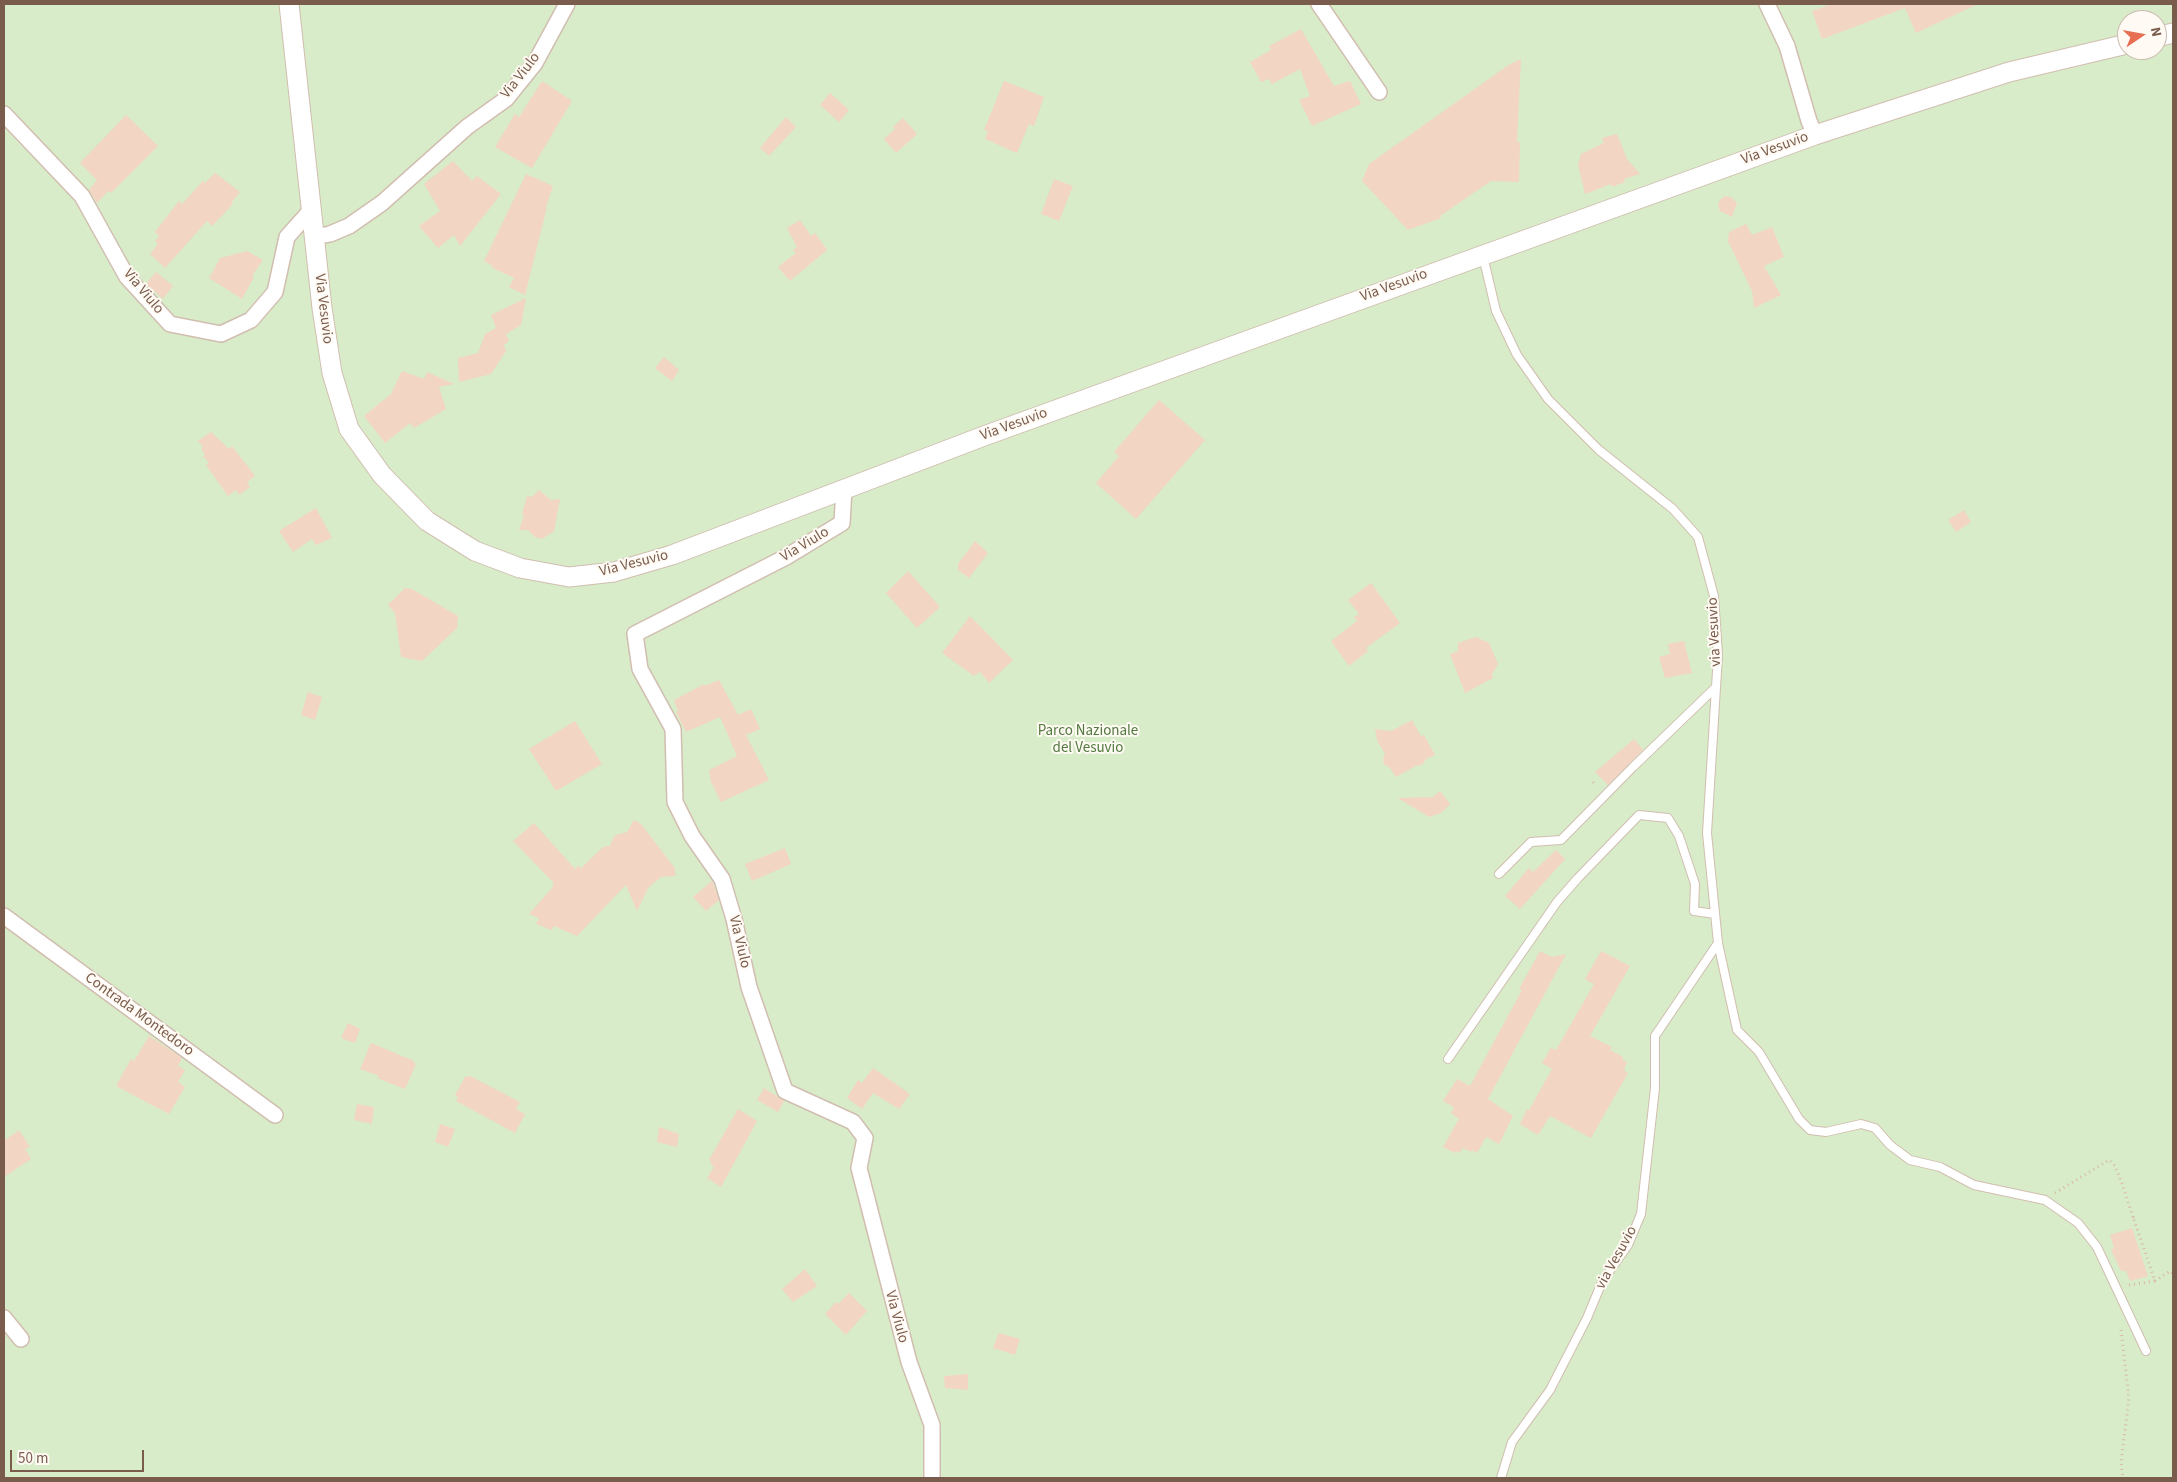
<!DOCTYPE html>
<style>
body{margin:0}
#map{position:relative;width:2177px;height:1482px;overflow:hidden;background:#fdf6ec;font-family:"Source Sans 3",sans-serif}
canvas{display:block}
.frame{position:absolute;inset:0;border:5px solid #7a5c4d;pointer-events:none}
.north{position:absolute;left:2117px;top:10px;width:50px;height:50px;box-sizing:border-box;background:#fffaf3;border:1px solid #cabbb1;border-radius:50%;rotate:78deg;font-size:14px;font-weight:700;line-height:20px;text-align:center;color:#7a5c4d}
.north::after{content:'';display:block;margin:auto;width:18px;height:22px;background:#e76f51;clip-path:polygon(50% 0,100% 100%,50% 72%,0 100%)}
.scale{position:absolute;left:10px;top:1450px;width:134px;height:22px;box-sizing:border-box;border:2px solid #7a5c4d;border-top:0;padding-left:6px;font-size:15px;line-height:18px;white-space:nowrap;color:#7a5c4d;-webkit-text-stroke:4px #fffaf3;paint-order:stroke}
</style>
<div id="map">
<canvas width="2177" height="1482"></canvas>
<div class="frame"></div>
<div class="north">N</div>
<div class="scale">50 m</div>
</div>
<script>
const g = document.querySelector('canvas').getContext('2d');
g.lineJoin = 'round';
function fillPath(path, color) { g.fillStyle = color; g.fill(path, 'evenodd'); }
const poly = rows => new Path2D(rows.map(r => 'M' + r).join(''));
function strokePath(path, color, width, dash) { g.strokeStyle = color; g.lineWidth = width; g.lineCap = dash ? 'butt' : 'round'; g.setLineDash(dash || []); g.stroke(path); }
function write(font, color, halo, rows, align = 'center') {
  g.font = font + ' "Source Sans 3",sans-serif'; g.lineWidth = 4; g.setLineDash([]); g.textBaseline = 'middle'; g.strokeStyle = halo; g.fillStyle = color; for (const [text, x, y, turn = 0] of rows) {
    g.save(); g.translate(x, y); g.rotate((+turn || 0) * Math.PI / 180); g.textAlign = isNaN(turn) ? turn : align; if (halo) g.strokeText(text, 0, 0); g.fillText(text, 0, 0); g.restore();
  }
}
fillPath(poly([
 [4,4,2173,4,2173,1478,4,1478],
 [2127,20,2157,20,2157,50,2127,50]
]), '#d8ecc9');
fillPath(poly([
 [1832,4,1978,4,1916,33,1905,8,1822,39,1812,11],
 [1301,29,1334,86,1350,81,1361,104,1312,126,1299,100,1310,96,1300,69,1272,84,1269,79,1261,82,1250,62,1271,50,1269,46],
 [1521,59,1517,142,1520,142,1519,182,1491,181,1440,216,1441,218,1408,230,1362,181,1369,164,1510,64],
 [542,81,572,101,532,168,495,147,515,114,519,117],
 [1004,81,1044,97,1034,126,1029,124,1017,153,985,139,988,131,984,130],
 [830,93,849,110,839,122,820,105],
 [126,115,158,146,111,193,108,191,97,203,89,190,97,180,80,163],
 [786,117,796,127,769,156,760,148],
 [903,118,917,134,896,153,884,139,895,129,893,127],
 [1617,134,1627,159,1640,174,1624,179,1625,182,1612,187,1611,184,1585,194,1578,165,1581,154,1604,143,1602,138],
 [453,161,472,181,477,176,501,194,460,246,454,235,438,248,419,226,440,211,424,184],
 [215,173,240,192,231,203,233,204,212,226,207,221,165,268,150,254,158,244,155,241,159,236,155,232,179,201,182,204,203,181,205,183],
 [526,174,553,186,546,207,547,207,525,295,509,287,514,278,491,267,492,265,484,261],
 [1054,179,1073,186,1059,221,1041,214],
 [1725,196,1731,197,1737,203,1732,217,1720,211,1718,205,1720,200],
 [800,220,811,236,815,233,827,250,790,281,778,267,796,253,793,250,797,247,787,228],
 [1746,224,1752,235,1772,227,1784,257,1764,266,1781,295,1754,308,1752,291,1728,241,1729,232],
 [247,251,263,260,252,276,254,277,242,299,209,278,220,258],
 [156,272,173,286,163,299,146,284],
 [526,298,521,325,506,334,509,341,504,345,506,351,491,374,459,382,458,358,478,353,485,334,496,328,491,315],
 [664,357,679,370,672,381,655,368],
 [402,371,424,379,427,372,454,384,439,387,446,409,414,428,410,423,385,443,364,416,391,394],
 [1159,400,1205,440,1136,519,1096,483,1119,456,1114,452],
 [211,432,229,449,232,446,255,476,247,482,250,487,239,495,236,490,228,496,206,465,209,463,203,456,205,455,201,448,203,447,198,441],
 [539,490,551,500,560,499,554,531,542,539,535,537,528,530,519,530,524,516,522,514,527,496,532,497],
 [316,508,332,538,316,545,312,539,293,552,279,531],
 [1964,510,1971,522,1956,532,1948,520],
 [975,541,988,553,969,578,958,570,958,564],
 [908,571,940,607,917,628,886,593],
 [1371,583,1400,623,1366,648,1368,651,1349,666,1331,641,1357,621,1354,617,1359,614,1348,600],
 [405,588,412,589,458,616,457,628,422,661,401,657,395,613,388,605],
 [970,616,1013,660,989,683,980,672,974,676,942,653],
 [1476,637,1489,643,1498,664,1492,674,1493,678,1465,693,1450,654,1458,651,1458,643],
 [1684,641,1692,673,1665,678,1659,657,1670,654,1668,644],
 [719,680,738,715,751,709,760,729,746,735,769,780,721,802,711,782,709,770,737,756,720,717,686,732,676,712,678,711,674,700,704,684,705,686],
 [308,692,322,697,315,720,301,715],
 [1412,720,1421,736,1424,735,1435,755,1426,759,1422,765,1416,766,1396,777,1390,768,1384,764,1383,760,1385,754,1377,740,1375,729,1391,731],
 [575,721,602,764,556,791,529,749],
 [1634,739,1643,750,1608,785,1595,772],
 [1440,791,1450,804,1441,813,1429,817,1398,798,1433,797],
 [634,820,641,824,674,867,676,876,661,877,648,888,637,911,626,885,577,936,554,926,552,930,536,924,539,918,529,914,553,887,552,886,554,883,513,841,534,823,575,869,578,866,581,868,603,847,610,846,613,838,616,835,627,832],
 [785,848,791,864,752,881,745,864],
 [1556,850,1565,859,1520,909,1505,896,1529,868,1533,872],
 [712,881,719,900,706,911,693,897],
 [1540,951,1552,957,1566,954,1488,1099,1513,1116,1499,1144,1486,1137,1477,1153,1472,1150,1471,1152,1463,1148,1459,1153,1456,1151,1455,1153,1443,1147,1459,1119,1451,1113,1454,1107,1443,1101,1457,1079,1470,1086,1522,990,1519,989],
 [1601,951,1630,966,1590,1036,1612,1047,1610,1050,1623,1057,1623,1060,1627,1062,1624,1070,1628,1073,1591,1138,1550,1116,1538,1135,1520,1124,1527,1109,1529,1110,1552,1069,1542,1063,1551,1048,1556,1050,1594,984,1585,979],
 [348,1023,360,1029,355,1043,341,1038],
 [149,1036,182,1058,178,1066,185,1070,178,1082,185,1087,169,1114,116,1086,131,1059,134,1061],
 [371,1043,414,1061,414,1063,416,1064,405,1089,377,1078,379,1076,360,1069],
 [873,1068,910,1094,899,1109,873,1093,862,1109,847,1098,858,1080,862,1083],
 [470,1076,520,1102,516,1109,525,1114,515,1133,456,1101,458,1097,455,1095,465,1077],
 [764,1088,784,1101,778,1112,757,1100],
 [357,1104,374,1107,372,1124,354,1120],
 [738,1109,757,1121,721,1187,707,1178,714,1167,710,1164,712,1162,709,1160],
 [440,1124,455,1129,448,1147,435,1142],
 [659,1127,679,1134,677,1147,657,1142],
 [19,1130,30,1147,25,1149,31,1159,4,1177,4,1141],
 [2132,1228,2148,1276,2130,1281,2126,1271,2121,1271,2111,1250,2114,1248,2110,1235],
 [805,1269,817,1286,793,1302,782,1289],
 [849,1293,867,1311,846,1335,825,1314,836,1302,838,1304],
 [999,1333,1020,1339,1015,1355,993,1348],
 [968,1374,968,1390,945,1388,944,1376]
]), '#f3d5c3');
const service = poly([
 [1483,256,1496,311,1517,355,1548,399,1599,450,1673,509,1698,537,1714,596,1718,655,1707,833,1718,943,1737,1030,1759,1052,1799,1119,1810,1130,1826,1132,1861,1124,1875,1128,1890,1145,1910,1160,1940,1167,1974,1185,2045,1200,2078,1223,2097,1247,2146,1351],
 [1499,874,1531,842,1561,840,1633,767,1716,687],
 [1448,1059,1557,902,1578,878,1639,815,1668,818,1679,836,1695,884,1694,911,1715,914],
 [1501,1478,1512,1442,1550,1390,1587,1318,1602,1282,1628,1245,1641,1214,1655,1088,1655,1036,1718,943]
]);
const minor = poly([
 [1319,4,1379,92],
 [1767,4,1787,46,1809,121,1815,135],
 [4,114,82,196,127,277,170,324,221,334,251,320,275,292,287,237,312,209],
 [314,237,330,234,349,226,382,203,467,127,506,99,535,63,567,4],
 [844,489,842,523,786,557,635,634,640,669,673,729,675,802,692,836,722,879,734,919,749,987,785,1091,853,1122,865,1138,859,1168,909,1362,932,1425,932,1478],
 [4,916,275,1115],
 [4,1318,21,1339]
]);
const tertiary = poly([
 [289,4,322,308,332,373,349,429,382,475,427,521,475,551,520,568,569,577,614,572,672,555,984,436,1815,135,2009,72,2127,44],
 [2157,37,2173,33]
]);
strokePath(service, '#d1beb0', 10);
strokePath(minor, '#d1beb0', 18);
strokePath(tertiary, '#d1beb0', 21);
strokePath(poly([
 [1593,782,1595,784],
 [2055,1193,2109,1160,2115,1166,2123,1186,2133,1217,2129,1218],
 [2155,1281,2170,1271,2173,1274],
 [2129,1285,2155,1281,2133,1217],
 [2121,1330,2129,1398,2121,1463,2123,1478]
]), '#d9b8a5', 3, [1, 4]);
strokePath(service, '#fff', 8);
strokePath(minor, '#fff', 15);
strokePath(tertiary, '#fff', 19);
write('15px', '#7a5c4d', '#fffaf3', [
 ["Via Viulo",521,76,-52],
 ["Via Vesuvio",1775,149,-20],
 ["Via Vesuvio",1394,286,-20],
 ["Via Viulo",143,292,50],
 ["Via Vesuvio",323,309,83],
 ["Via Vesuvio",1014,425,-20],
 ["Via Viulo",805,545,-31],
 ["Via Vesuvio",634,564,-14],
 ["via Vesuvio",1715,632,-93],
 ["Via Viulo",739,942,77],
 ["Contrada Montedoro",139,1015,36],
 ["via Vesuvio",1617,1258,-61],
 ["Via Viulo",896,1317,75]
]);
write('15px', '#537a41', '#fffaf3', [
 ["Parco Nazionale",1088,732],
 ["del Vesuvio",1088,749]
]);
</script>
